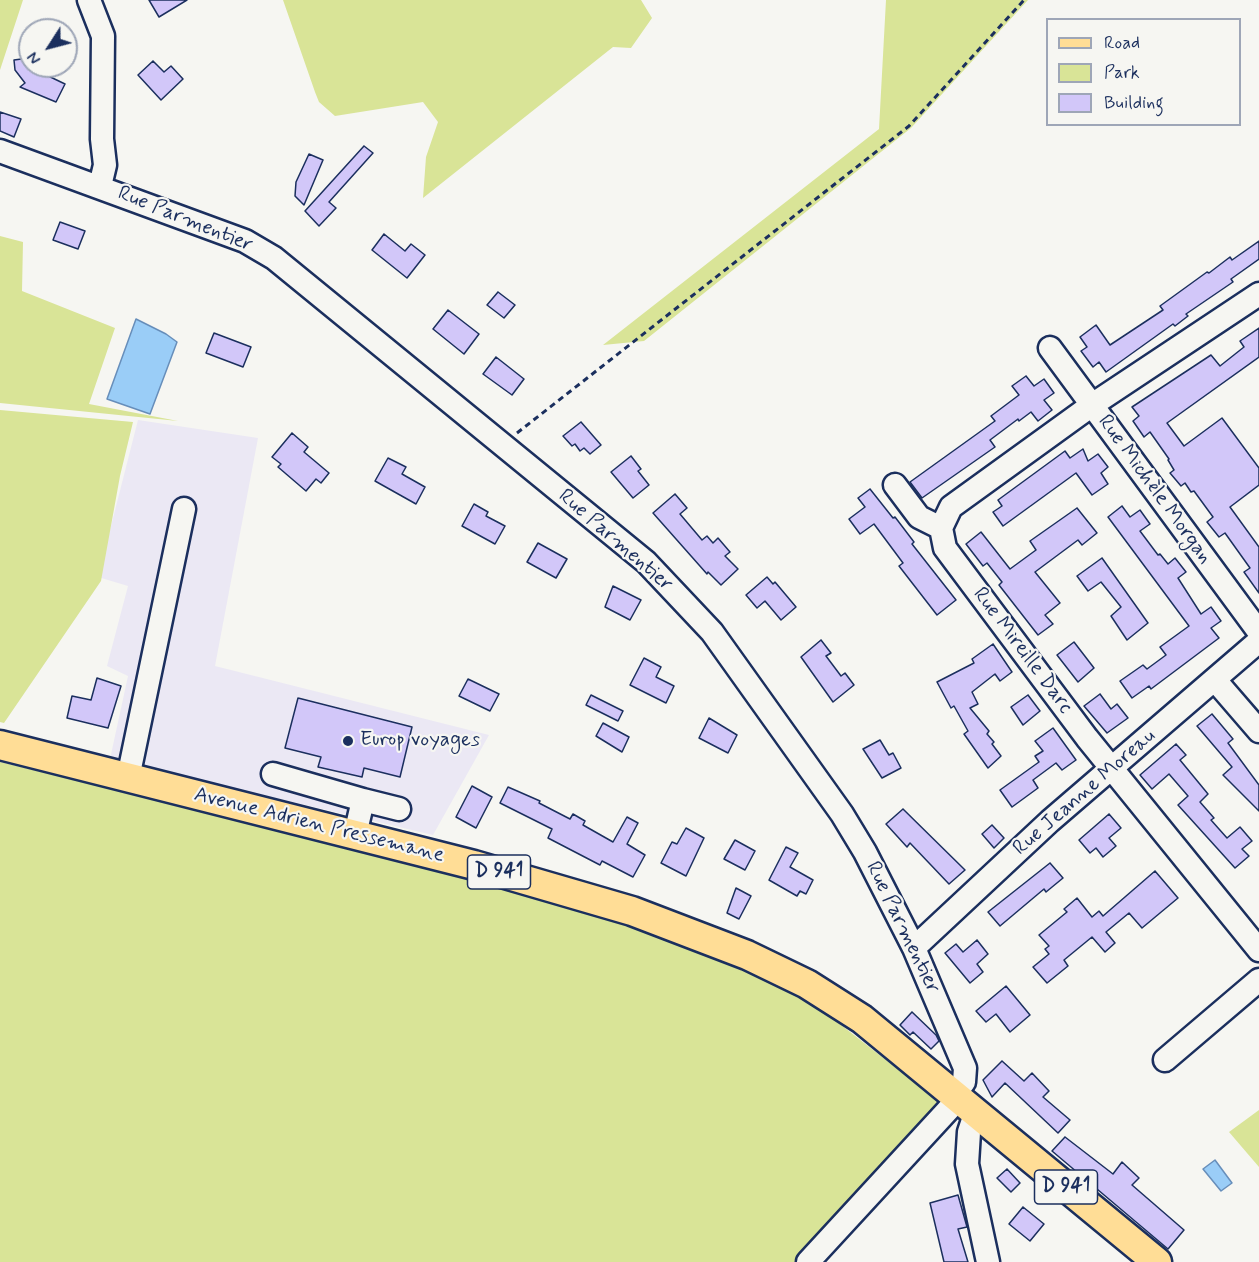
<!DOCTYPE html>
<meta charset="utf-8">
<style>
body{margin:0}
#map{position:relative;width:1259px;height:1262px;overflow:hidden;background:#f6f6f2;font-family:Mynerve,sans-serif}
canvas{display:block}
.legend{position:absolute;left:1046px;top:18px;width:195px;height:108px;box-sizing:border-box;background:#f6f6f2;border:2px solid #9ea6b7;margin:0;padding:8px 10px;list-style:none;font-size:18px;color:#1b2f5e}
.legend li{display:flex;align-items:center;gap:12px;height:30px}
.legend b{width:30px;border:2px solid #9ea6b7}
.north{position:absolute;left:18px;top:18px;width:60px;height:60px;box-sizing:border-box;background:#f6f6f2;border:2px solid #9ea6b7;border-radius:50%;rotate:234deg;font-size:16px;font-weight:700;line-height:24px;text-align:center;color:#1b2f5e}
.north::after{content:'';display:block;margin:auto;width:21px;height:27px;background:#1b2f5e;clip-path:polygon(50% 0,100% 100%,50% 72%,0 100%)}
</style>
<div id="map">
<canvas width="1259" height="1262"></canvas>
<ul class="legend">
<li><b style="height:8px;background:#ffdd96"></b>Road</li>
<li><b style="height:16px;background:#d9e497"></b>Park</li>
<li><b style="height:16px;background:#d2c7f9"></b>Building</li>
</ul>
<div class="north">N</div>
</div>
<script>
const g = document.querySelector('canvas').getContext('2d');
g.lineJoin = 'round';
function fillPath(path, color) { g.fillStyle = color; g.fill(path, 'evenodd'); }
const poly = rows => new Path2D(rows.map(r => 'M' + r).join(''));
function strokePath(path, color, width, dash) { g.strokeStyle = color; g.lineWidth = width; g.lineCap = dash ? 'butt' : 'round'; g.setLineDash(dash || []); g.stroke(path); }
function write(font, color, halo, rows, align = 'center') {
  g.font = font + ' Mynerve,sans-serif'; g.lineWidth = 4.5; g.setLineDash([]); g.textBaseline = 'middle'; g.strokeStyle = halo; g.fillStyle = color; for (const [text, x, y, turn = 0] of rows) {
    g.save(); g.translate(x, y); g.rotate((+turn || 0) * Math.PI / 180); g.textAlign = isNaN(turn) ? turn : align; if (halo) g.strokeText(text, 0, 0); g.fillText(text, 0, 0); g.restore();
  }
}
fillPath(poly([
 [138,420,258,438,215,666,489,735,433,835,110,759,128,676,107,666,128,586,98,577]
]), '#ebe8f4');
fillPath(poly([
 [0,0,23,0,0,70],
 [283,0,641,0,652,18,631,48,613,47,423,198,426,157,438,122,423,102,335,116,319,102,315,92],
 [886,0,1028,0,911,128,644,341,603,345,879,129],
 [0,236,23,242,22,291,115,328,89,404,178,421,0,403],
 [0,410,133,422,120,476,101,581,4,723,0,722],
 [0,762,508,883,740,965,791,986,940,1102,936,1113,801,1262,0,1262],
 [1259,1110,1259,1167,1229,1132]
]), '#d9e497');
const water = poly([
 [136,319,166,334,177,342,150,414,107,399,136,319],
 [1215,1160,1232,1183,1221,1191,1203,1169,1215,1160]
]);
fillPath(water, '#9acdf7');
strokePath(water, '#678eba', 1.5);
const building = poly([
 [149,0,187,0,159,17,149,0],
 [29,58,30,66,35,66,40,72,65,84,56,102,20,87,25,83,15,70,14,60,29,58],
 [153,61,164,72,171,66,183,79,161,100,138,75,153,61],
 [0,112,21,119,14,137,0,131,0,112],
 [364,146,373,153,329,202,336,208,319,226,305,211,364,146],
 [309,154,323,160,304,205,295,196,296,182,309,154],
 [60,222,85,231,78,249,53,240,60,222],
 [384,234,405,251,411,244,425,255,407,278,372,250,384,234],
 [1259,241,1259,259,1231,279,1233,282,1186,314,1188,316,1175,326,1173,324,1106,372,1099,362,1093,367,1081,351,1087,347,1080,337,1096,325,1110,345,1163,310,1160,306,1207,272,1209,273,1230,257,1232,260,1259,241],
 [498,292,515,305,504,318,487,305,498,292],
 [448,310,479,334,464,354,433,329,448,310],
 [1259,328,1259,357,1167,423,1184,446,1222,418,1259,468,1259,485,1230,507,1259,547,1259,593,1244,572,1250,568,1225,533,1219,537,1207,522,1213,517,1194,491,1191,492,1185,483,1181,486,1170,473,1174,470,1168,460,1169,459,1150,432,1144,437,1133,421,1139,416,1132,407,1211,355,1220,366,1244,347,1240,341,1259,328],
 [214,333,251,347,243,367,206,353,214,333],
 [496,357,524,379,512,395,483,374,496,357],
 [1026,376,1034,386,1044,379,1054,393,1044,400,1052,410,1038,421,1031,412,1019,421,1018,419,990,440,995,447,922,498,910,482,995,421,991,416,1019,395,1012,386,1026,376],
 [581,422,601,445,590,454,584,448,580,451,575,444,572,446,563,436,581,422],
 [292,433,308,447,304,452,329,473,321,483,316,479,306,491,278,467,281,464,272,457,292,433],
 [1083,449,1088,461,1098,454,1108,467,1101,473,1108,484,1092,495,1076,473,1003,526,993,512,1002,506,998,500,1065,451,1070,458,1083,449],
 [631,456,641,469,638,471,649,485,633,498,611,472,631,456],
 [388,458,406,467,402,474,425,487,416,504,375,481,388,458],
 [870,489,893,518,895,517,914,542,912,544,956,600,937,615,899,566,903,563,874,524,860,534,849,519,865,507,858,498,870,489],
 [675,494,687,508,680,514,702,540,707,536,713,543,718,538,730,552,725,556,738,569,721,585,708,572,707,574,653,513,675,494],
 [474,504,488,512,486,516,505,526,495,544,462,526,474,504],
 [1122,506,1130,517,1140,510,1150,524,1140,531,1158,555,1160,554,1168,564,1175,558,1186,572,1178,578,1201,614,1211,607,1221,621,1211,628,1219,638,1151,689,1149,686,1132,698,1120,681,1143,665,1147,669,1166,655,1160,647,1189,626,1108,517,1122,506],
 [1077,508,1097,533,1082,545,1078,540,1035,572,1060,603,1045,615,1053,624,1038,635,999,585,1002,582,987,563,983,566,966,544,981,532,1010,569,1036,550,1030,541,1077,508],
 [538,543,567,559,556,578,527,562,538,543],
 [1102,558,1148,623,1127,640,1111,616,1121,607,1101,582,1088,591,1077,576,1102,558],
 [767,577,773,584,775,582,796,607,781,620,765,601,757,608,746,595,767,577],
 [613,586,641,600,630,620,605,607,613,586],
 [821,640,831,653,826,656,841,676,845,673,854,685,833,702,801,657,821,640],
 [1074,642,1094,668,1078,682,1057,655,1074,642],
 [993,644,1012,672,1000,681,995,674,972,692,978,704,970,708,989,731,987,734,994,742,992,744,1001,756,988,768,964,734,968,731,954,706,951,708,937,682,974,663,972,659,993,644],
 [644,658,661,667,656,677,674,686,666,703,630,685,644,658],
 [97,678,121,686,108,728,67,718,72,696,91,700,97,678],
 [468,679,499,694,490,711,459,696,468,679],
 [1100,694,1111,709,1117,704,1128,718,1107,733,1084,706,1100,694],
 [591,695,623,711,618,721,586,705,591,695],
 [1028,695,1040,711,1023,725,1011,707,1028,695],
 [298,698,412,727,400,777,364,768,362,777,318,767,321,757,285,748,298,698],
 [1212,714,1233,739,1228,743,1259,785,1259,811,1223,775,1232,767,1197,726,1212,714],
 [709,718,737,735,728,753,699,738,709,718],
 [603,723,629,737,622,752,596,736,603,723],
 [1053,728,1076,760,1062,770,1056,763,1033,780,1038,788,1012,807,1000,790,1039,762,1035,756,1043,751,1035,741,1053,728],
 [880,740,889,755,893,753,901,768,882,778,863,749,880,740],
 [1176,744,1186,755,1180,760,1208,794,1200,802,1214,818,1211,820,1227,838,1240,827,1252,841,1242,849,1249,856,1235,868,1178,805,1188,796,1169,774,1152,789,1140,775,1176,744],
 [472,786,492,797,476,828,456,817,472,786],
 [508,787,540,801,539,803,570,819,573,814,585,821,583,825,613,842,627,817,638,823,627,844,645,855,633,877,602,861,600,865,548,838,552,829,500,803,508,787],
 [903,809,965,870,949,884,910,843,907,847,886,824,903,809],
 [1109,814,1121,828,1109,838,1116,846,1103,857,1096,848,1090,853,1079,840,1109,814],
 [992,825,1004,838,994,848,982,834,992,825],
 [686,828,704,838,686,876,661,863,672,842,677,844,686,828],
 [735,840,755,851,745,870,724,859,735,840],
 [786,847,798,853,790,867,813,880,806,894,800,891,797,896,769,880,786,847],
 [1050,863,1063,878,1046,892,1044,889,1000,926,988,912,1050,863],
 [1155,871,1178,898,1142,928,1129,913,1106,932,1115,943,1105,952,1092,937,1064,960,1068,966,1047,983,1033,967,1049,954,1045,949,1049,946,1039,935,1067,912,1064,909,1077,898,1092,917,1099,911,1103,916,1155,871],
 [736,888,751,896,739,919,727,913,736,888],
 [977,940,988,954,977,964,983,972,970,983,945,953,956,944,963,952,977,940],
 [1006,986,1030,1015,1010,1032,996,1014,986,1022,976,1011,1006,986],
 [912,1012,936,1035,939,1041,931,1049,913,1032,910,1035,900,1025,912,1012],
 [1002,1061,1024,1081,1032,1073,1049,1091,1043,1097,1070,1120,1058,1133,1005,1083,992,1097,983,1080,1002,1061],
 [1065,1137,1113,1174,1122,1162,1139,1178,1132,1185,1184,1230,1168,1249,1052,1151,1065,1137],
 [1007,1169,1020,1183,1011,1192,997,1178,1007,1169],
 [958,1195,967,1227,958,1229,968,1262,944,1262,930,1203,958,1195],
 [1023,1207,1044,1224,1030,1241,1009,1224,1023,1207]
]);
fillPath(building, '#d2c7f9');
strokePath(building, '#1b2f5e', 1.5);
const minor = poly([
 [89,0,103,36,102,139,105,165,100,186],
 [0,151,245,241,274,258,646,562,712,632,842,814,865,852,914,948,965,1068,964,1082,955,1094],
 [1259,294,1092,405,951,507,941,528,945,548,1087,738,1259,950],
 [1050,348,1259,632],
 [895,485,919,517,941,528],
 [1215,680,1259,731],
 [273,774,363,800,355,835],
 [128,778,184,509],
 [363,800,399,809],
 [914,948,1050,821,1259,641],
 [1165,1060,1259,980],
 [976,1111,969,1132,967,1164,988,1262],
 [808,1262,959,1098]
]);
const major = poly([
 [0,745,474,865,632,911,747,955,807,984,862,1019,1157,1262]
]);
strokePath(minor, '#1b2f5e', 27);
strokePath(major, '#1b2f5e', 33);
strokePath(poly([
 [517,433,909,126,1024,0]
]), '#1b2f5e', 3, [6, 4.5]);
strokePath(minor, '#f6f6f2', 22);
strokePath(major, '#ffdd96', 28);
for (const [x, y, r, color] of [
 [348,741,6,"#1b2f5e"]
]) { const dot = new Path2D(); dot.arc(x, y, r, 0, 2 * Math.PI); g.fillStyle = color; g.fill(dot); strokePath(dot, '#f6f6f2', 2); }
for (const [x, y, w] of [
 [499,872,63],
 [1066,1187,63]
]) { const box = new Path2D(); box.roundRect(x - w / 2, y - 17, w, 34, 4.5); g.fillStyle = '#f6f6f2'; g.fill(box); strokePath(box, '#1b2f5e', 1.5); }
write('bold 20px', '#1b2f5e', null, [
 ["D 941",499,872],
 ["D 941",1066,1187]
]);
write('21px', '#1b2f5e', '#f6f6f2', [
 ["Rue Parmentier",185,220,22],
 ["Rue Michèle Morgan",1154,490,54],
 ["Rue Parmentier",615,541,41],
 ["Rue Mireille Darc",1022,651,53],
 ["Rue Jeanne Moreau",1085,793,-41],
 ["Avenue Adrien Pressemane",319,826,14],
 ["Rue Parmentier",902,928,64]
]);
write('21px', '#1b2f5e', '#f6f6f2', [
 ["Europ voyages",360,741]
], 'left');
</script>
